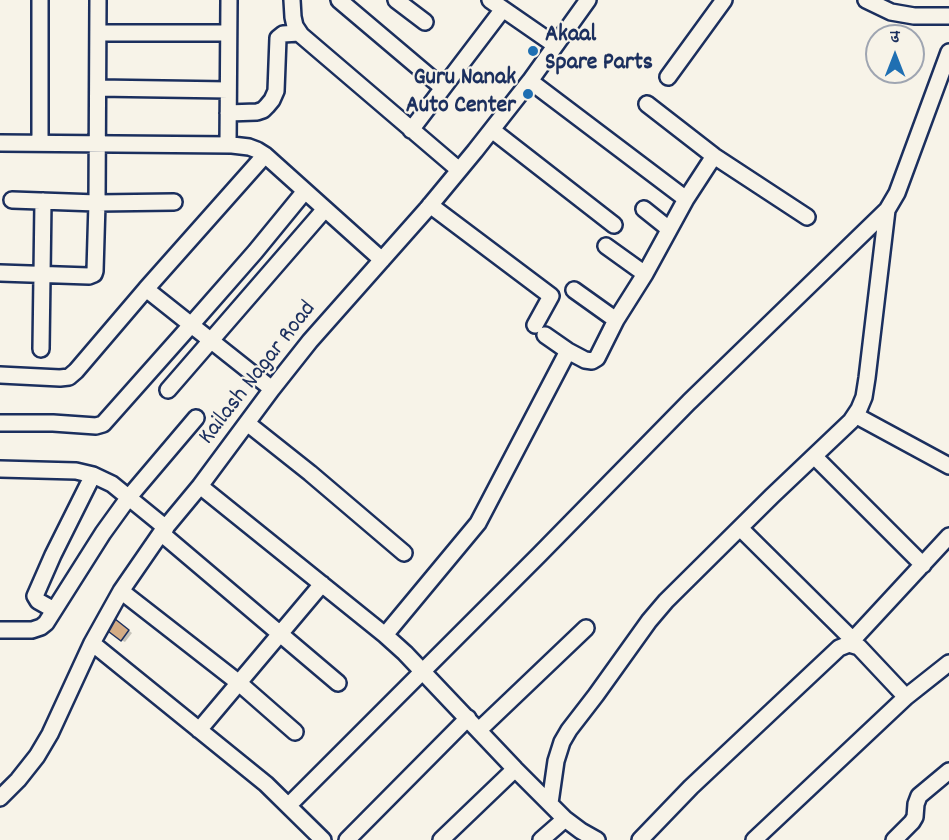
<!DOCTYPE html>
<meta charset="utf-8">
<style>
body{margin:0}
#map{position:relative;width:949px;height:840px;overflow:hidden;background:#f7f3e8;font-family:Dekko,"Playpen Sans Deva",sans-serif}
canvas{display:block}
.north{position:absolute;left:865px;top:24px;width:60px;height:60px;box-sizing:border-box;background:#f7f3e8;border:2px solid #9fa5b1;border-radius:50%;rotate:0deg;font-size:16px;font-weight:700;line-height:24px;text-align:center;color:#1b2f5e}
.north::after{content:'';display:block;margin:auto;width:21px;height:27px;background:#1f6fb2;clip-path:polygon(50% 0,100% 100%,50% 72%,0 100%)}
</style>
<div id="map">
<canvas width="949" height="840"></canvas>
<div class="north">उ</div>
</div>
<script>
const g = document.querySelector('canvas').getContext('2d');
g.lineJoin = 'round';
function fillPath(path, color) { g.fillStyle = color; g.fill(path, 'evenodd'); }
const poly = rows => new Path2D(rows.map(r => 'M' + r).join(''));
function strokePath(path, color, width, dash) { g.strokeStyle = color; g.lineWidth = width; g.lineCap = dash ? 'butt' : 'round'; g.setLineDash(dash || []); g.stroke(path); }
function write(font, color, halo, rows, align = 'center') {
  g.font = font + ' Dekko,sans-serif'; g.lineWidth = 4.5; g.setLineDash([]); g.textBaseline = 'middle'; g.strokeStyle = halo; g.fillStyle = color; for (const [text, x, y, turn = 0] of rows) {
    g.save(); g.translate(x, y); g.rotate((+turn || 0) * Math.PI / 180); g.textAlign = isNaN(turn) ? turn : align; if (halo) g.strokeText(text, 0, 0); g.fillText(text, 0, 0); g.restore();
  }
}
fillPath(poly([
 [109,615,132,633,125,642,121,640]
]), '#0003');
const building = poly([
 [105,611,129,630,121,641,96,622,105,611]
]);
fillPath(building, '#d4ac85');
strokePath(building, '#1b2f5e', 1.5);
const minor = poly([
 [40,0,40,143],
 [292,0,293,17,295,26,301,35,459,170],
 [339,0,443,88],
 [396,0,425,22],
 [490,0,555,45],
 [866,0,891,12,914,16,949,16],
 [98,33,228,33],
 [668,77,724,0],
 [530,81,686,199],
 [98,88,228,90],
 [647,104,714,156,807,217],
 [228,113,257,112,263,110,267,106,272,100,276,91,278,38,283,34,299,33],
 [411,130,503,9],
 [492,130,614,225],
 [0,143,232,145,249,147,257,150,265,155,382,260],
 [228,145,229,0],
 [265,155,146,289,272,389],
 [12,200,97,203,174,202],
 [430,205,551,296,535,325],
 [644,209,669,229],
 [606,246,645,274],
 [0,273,89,276,94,274,95,271,97,203,98,0],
 [574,290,616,320],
 [545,335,568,351,585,360,592,361,597,358,616,320,645,274,686,199,714,156],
 [41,349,43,201],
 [0,375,60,378,69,377,76,371,146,289],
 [168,390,325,209],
 [855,415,949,466],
 [0,423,53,423,96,426,103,424,191,325,255,252,305,191],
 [247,423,310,473,404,553],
 [814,456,923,565],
 [0,469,76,471,93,475,112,484,166,528],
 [200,486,385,635,405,653,515,769,565,819,581,831,597,840],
 [740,528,853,640],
 [161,533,338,683],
 [121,591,239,683,295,732],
 [54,610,38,601,35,596,53,555,93,475],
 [0,630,32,630,41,627,46,623,103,533,129,497,196,418],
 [385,635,478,523,568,351],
 [92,643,266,784,323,840],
 [849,644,949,536],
 [199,730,322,584],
 [479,730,586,628],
 [0,798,18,780,37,756,50,734,92,643,121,591,161,533,200,486,272,389,310,341,427,209,475,151,530,81,588,0],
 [550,803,556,761,562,742,569,730,596,695,649,621,666,601,772,496,851,421,859,409,864,397,867,378,887,210],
 [289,805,539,555,689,402,887,210,897,193,949,52],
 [347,840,468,718],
 [441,840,515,769],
 [541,840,565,819],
 [640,840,691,787,839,648,849,644,859,647,906,697],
 [754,840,906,697,949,663],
 [894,840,912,822,915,817,916,804,919,796,949,771]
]);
strokePath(minor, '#1b2f5e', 20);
strokePath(minor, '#f7f3e8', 15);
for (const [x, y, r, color] of [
 [533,51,6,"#1f6fb2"],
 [528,94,6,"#1f6fb2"]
]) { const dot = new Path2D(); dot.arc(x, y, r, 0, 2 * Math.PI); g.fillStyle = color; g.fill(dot); strokePath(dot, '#f7f3e8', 2); }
write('bold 24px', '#1b2f5e', '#f7f3e8', [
 ["Akaal",545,37],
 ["Spare Parts",545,65],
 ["Guru Nanak",516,80,"right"],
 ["Auto Center",516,108,"right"]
], 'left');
write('24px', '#1b2f5e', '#f7f3e8', [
 ["Kailash Nagar Road",259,374,-52]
]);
</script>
